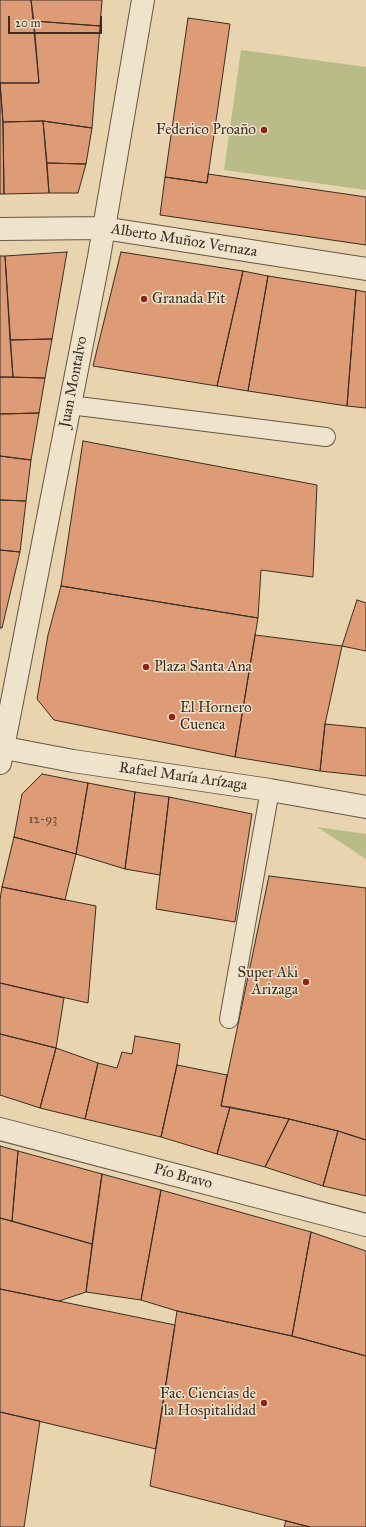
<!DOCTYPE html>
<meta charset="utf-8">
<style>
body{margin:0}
#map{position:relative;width:366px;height:1527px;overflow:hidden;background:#e8d4af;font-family:"IM FELL Great Primer",serif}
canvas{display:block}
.scale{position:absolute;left:8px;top:16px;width:94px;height:18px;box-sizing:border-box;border:2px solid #392d26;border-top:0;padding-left:5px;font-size:12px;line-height:14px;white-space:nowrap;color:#392d26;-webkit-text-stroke:3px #f0e3cb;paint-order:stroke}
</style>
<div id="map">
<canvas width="366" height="1527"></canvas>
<div class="scale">20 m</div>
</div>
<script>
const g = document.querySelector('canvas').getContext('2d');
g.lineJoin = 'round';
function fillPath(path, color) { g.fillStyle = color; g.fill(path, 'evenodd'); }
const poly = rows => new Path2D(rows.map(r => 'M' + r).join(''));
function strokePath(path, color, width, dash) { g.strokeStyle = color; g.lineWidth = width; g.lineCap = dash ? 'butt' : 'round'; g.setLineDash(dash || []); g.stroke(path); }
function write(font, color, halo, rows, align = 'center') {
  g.font = font + ' "IM FELL Great Primer",serif'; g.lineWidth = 3; g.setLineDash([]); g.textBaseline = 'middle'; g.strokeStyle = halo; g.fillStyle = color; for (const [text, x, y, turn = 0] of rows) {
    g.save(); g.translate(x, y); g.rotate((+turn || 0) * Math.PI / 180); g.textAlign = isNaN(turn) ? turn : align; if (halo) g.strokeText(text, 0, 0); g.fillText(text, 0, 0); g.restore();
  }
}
fillPath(poly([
 [241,50,366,67,366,190,224,170],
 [317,827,366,834,366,859]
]), '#b9bc89');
const building = poly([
 [0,0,31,0,39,83,0,83,0,0],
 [31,0,102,0,100,26,34,21,31,0],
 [188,18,230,24,207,183,165,177,188,18],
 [34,21,100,26,92,128,43,121,3,122,0,83,39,83,34,21],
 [0,83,3,122,4,194,0,194,0,83],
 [43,121,92,128,86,164,47,163,43,121],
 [43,121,49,193,4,194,3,122,43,121],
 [47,163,86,164,78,193,49,193,47,163],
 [208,174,366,197,366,245,160,215,165,177,207,183,208,174],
 [67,252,52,339,10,340,5,256,67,252],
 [121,252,243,271,217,386,93,366,121,252],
 [0,256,5,256,13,377,0,377,0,256],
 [243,271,268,276,248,391,217,386,243,271],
 [268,276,356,290,347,406,248,391,268,276],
 [356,290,366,292,366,408,347,406,356,290],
 [52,339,45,378,13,377,10,340,52,339],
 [0,377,45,378,39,413,0,414,0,377],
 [39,413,31,460,0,456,0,414,39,413],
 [83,441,317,485,313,577,261,570,258,618,61,586,83,441],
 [0,456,31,460,26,501,0,500,0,456],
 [0,500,26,501,20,552,0,550,0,500],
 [0,550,20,552,2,628,0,628,0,550],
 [61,586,258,618,235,757,54,720,37,699,48,635,61,586],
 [357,600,366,603,366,651,342,646,357,600],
 [255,635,342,646,325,724,320,771,235,757,255,635],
 [325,724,366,728,366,776,320,771,325,724],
 [42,774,88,783,76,854,14,837,22,794,42,774],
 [88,783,135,792,125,869,76,854,88,783],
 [135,792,169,797,160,875,125,869,135,792],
 [169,797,252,814,235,922,156,909,169,797],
 [14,837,76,854,65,900,2,887,14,837],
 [269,876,366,888,366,1140,338,1131,289,1119,221,1106,269,876],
 [2,887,96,906,88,1003,0,983,0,900,2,887],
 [0,983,64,998,56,1048,0,1034,0,983],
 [0,1034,56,1048,40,1108,0,1095,0,1034],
 [135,1036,180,1044,177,1065,161,1137,85,1119,98,1063,117,1068,122,1052,132,1054,135,1036],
 [56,1048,98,1063,85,1119,40,1108,56,1048],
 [177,1065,227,1075,221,1106,230,1107,217,1154,161,1137,177,1065],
 [230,1107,289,1119,265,1167,217,1154,230,1107],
 [289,1119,338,1131,323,1186,265,1167,289,1119],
 [338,1131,366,1140,366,1196,323,1186,338,1131],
 [0,1146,18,1151,12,1221,0,1218,0,1146],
 [18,1151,102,1174,92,1244,12,1221,18,1151],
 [102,1174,161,1190,141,1300,86,1292,102,1174],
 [161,1190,311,1232,292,1336,177,1311,141,1300,161,1190],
 [0,1218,92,1244,86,1292,59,1301,0,1289,0,1218],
 [311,1232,366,1251,366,1356,292,1336,311,1232],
 [0,1289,175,1325,156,1449,0,1412,0,1289],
 [177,1311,292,1336,366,1356,366,1527,310,1527,150,1486,177,1311],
 [0,1412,40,1421,24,1527,0,1527,0,1412],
 [286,1521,310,1527,284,1527,286,1521]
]);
fillPath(building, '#dd9c76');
strokePath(building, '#392d26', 1);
const lane = poly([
 [70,405,326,437],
 [229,1019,270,790]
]);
const street = poly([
 [0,229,103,228,366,269],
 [0,747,73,761,270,790,366,807],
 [0,763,99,257,143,0],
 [0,1129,366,1225]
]);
strokePath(lane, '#655748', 20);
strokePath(street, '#655748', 24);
strokePath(lane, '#f0e3cb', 18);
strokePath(street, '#f0e3cb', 22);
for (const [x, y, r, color] of [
 [264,130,4,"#8f2418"],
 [144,299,4,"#8f2418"],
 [146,667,4,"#8f2418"],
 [172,717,4,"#8f2418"],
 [306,982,4,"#8f2418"],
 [264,1403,4,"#8f2418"]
]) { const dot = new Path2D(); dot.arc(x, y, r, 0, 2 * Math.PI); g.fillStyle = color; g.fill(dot); strokePath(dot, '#f0e3cb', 1.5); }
write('13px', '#62493a', null, [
 ["12-93",43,820]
]);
write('15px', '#392d26', '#f0e3cb', [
 ["Federico Proaño",256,130],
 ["Granada Fit",152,299,"left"],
 ["Plaza Santa Ana",154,667,"left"],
 ["El Hornero",180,708,"left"],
 ["Cuenca",180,725,"left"],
 ["Super Aki",298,973],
 ["Arizaga",298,990],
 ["Fac. Ciencias de",256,1394],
 ["la Hospitalidad",256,1411]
], 'right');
write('15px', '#392d26', '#f0e3cb', [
 ["Alberto Muñoz Vernaza",184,241,9],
 ["Juan Montalvo",74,382,-79],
 ["Rafael María Arízaga",183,777,8],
 ["Pío Bravo",183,1177,15]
]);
</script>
